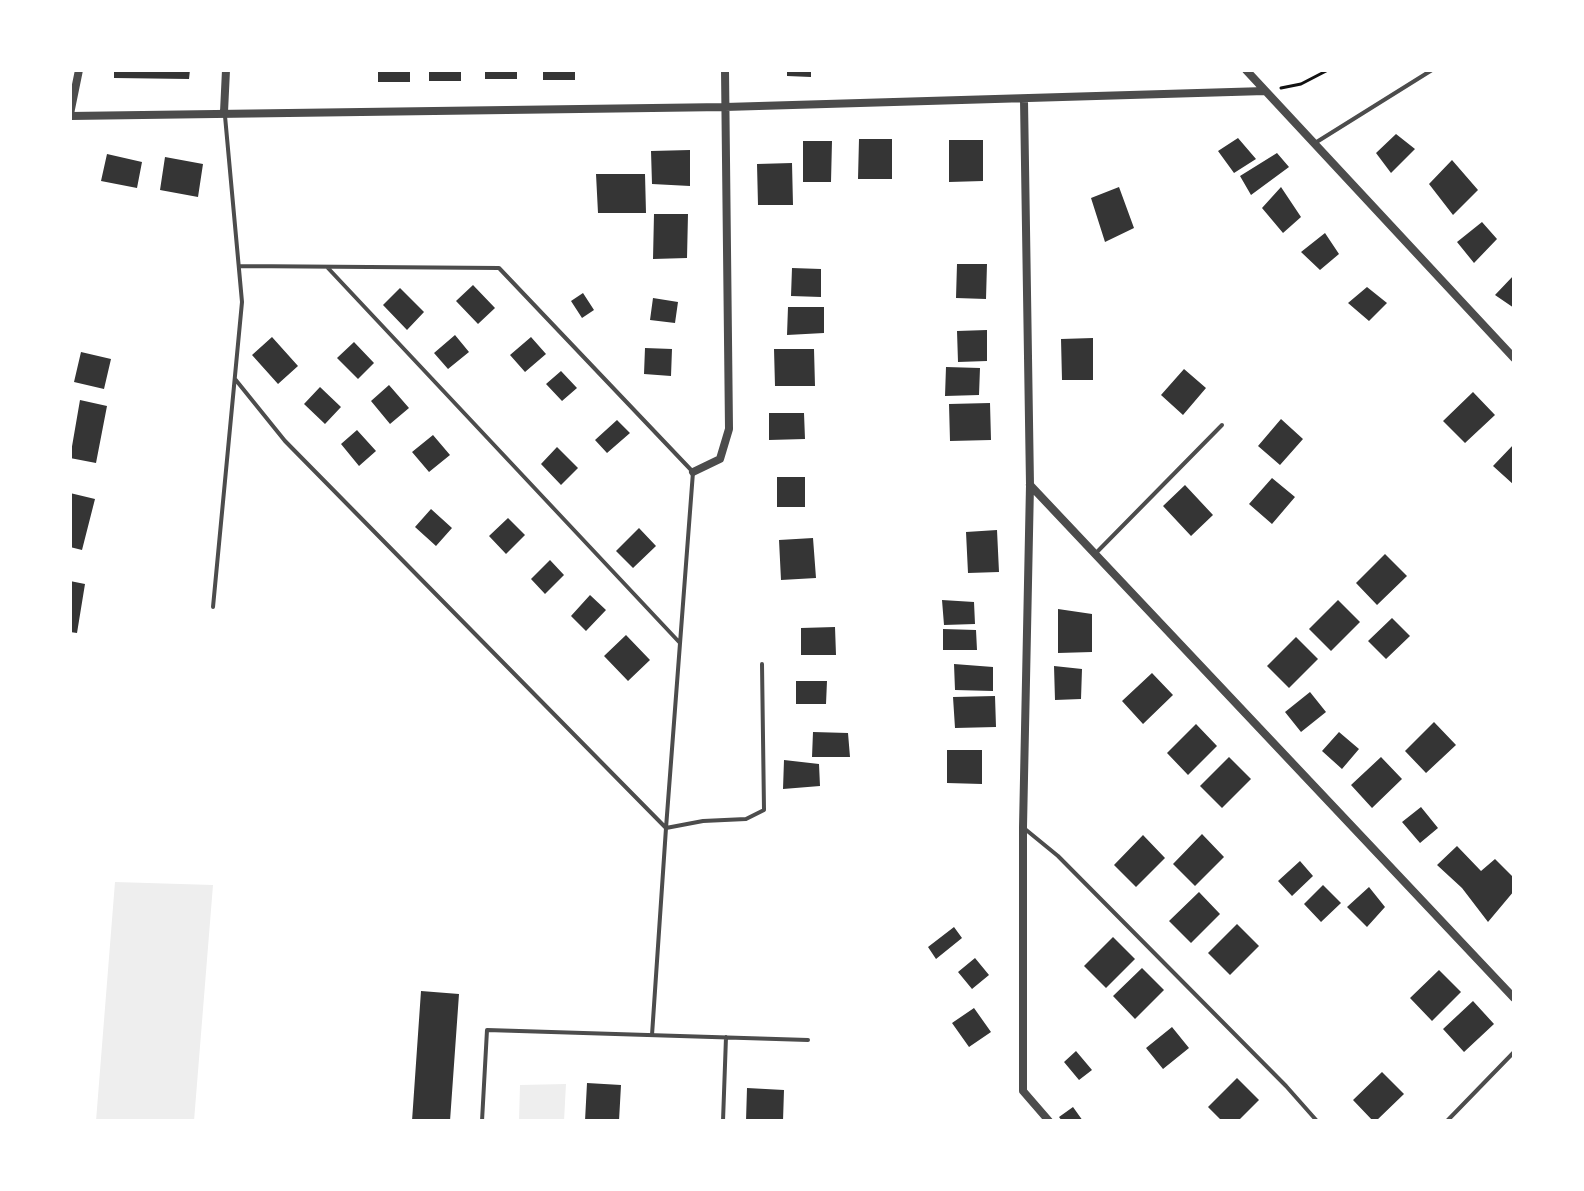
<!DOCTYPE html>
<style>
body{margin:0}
#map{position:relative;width:1584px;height:1191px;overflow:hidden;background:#fff;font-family:"Fira Sans",sans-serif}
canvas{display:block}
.frame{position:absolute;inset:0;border:72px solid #fff;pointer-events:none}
</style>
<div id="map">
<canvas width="1584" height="1191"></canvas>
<div class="frame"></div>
</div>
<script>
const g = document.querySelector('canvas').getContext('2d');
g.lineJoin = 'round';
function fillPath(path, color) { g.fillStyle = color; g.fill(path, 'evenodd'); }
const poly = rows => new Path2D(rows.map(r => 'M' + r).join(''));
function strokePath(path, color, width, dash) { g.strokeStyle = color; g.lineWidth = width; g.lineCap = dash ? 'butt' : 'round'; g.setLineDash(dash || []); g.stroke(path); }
fillPath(poly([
 [115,882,213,885,194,1121,96,1121],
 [566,1084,564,1121,519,1121,520,1085]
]), '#eee');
fillPath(poly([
 [114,70,190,70,189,79,114,78],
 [378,70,410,70,410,82,378,82],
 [429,70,461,70,461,81,429,81],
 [485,70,517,70,517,79,485,79],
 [543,70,575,70,575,80,543,80],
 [787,70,811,70,811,77,787,76],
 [1396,134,1415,149,1391,173,1376,153],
 [1238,138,1256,159,1234,173,1218,151],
 [859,139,892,139,892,179,858,179],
 [949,140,983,140,983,181,949,182],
 [803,141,832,141,831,182,803,182],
 [690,150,690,186,652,184,651,151],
 [1277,153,1289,167,1251,195,1240,176],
 [107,154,142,162,137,188,101,181],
 [165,157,203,164,198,197,160,190],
 [1452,160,1478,190,1453,215,1429,184],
 [792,163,793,205,758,205,757,164],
 [596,174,645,174,646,213,598,213],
 [1119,187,1134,228,1105,242,1091,198],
 [1281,187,1301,217,1283,233,1262,208],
 [654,214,688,214,687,258,653,259],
 [1482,222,1497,239,1474,263,1457,242],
 [1325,233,1339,254,1320,270,1301,252],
 [957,264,987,264,986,299,956,298],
 [792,268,821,269,821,297,791,296],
 [1514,275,1514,308,1495,295],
 [473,285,495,308,478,324,456,301],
 [1367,287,1387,303,1369,321,1348,303],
 [400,288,424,312,407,330,383,305],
 [583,293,594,310,582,318,571,301],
 [653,298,678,302,675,323,650,320],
 [788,307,824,307,824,333,787,335],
 [987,330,987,361,958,362,957,331],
 [455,335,469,352,448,369,434,353],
 [272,337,298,366,278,384,252,355],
 [531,337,546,354,525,372,510,355],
 [1093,338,1093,380,1062,380,1061,339],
 [354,342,374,363,358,379,337,358],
 [645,348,672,349,671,376,644,374],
 [774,349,814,349,815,386,775,386],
 [81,352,111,359,104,389,74,382],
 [946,367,980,368,979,395,945,396],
 [1184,369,1206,388,1183,415,1161,395],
 [561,371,577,388,562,401,546,384],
 [389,385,409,408,390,424,371,401],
 [320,387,341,407,325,424,304,404],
 [1473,392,1495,415,1465,443,1443,421],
 [80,400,107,406,96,463,70,458],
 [990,403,991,440,950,441,949,404],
 [769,413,804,413,805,439,769,440],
 [1281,419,1303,439,1280,465,1258,446],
 [617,420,630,433,607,453,595,440],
 [357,430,376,451,359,466,341,444],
 [433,435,450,455,429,472,412,452],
 [1514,444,1514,485,1493,466],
 [557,447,578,468,561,485,541,464],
 [777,477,805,477,805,507,777,507],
 [1272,478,1295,497,1272,524,1249,504],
 [1185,485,1213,515,1191,536,1163,506],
 [70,493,95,499,82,550,70,547],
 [431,509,452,528,436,546,415,527],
 [508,518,525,535,506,554,489,536],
 [639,528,656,546,633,568,616,551],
 [997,530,999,572,968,573,966,532],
 [813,538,816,578,781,580,779,540],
 [1385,554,1407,576,1377,605,1356,583],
 [550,560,564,575,545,594,531,579],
 [70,581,85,584,77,633,70,632],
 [590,595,606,610,586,631,571,616],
 [942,600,974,602,975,624,944,625],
 [1338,600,1360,622,1331,651,1309,629],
 [1058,609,1092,614,1092,652,1058,653],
 [1392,618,1410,636,1386,659,1368,641],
 [835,627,836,655,801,655,801,628],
 [943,629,976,630,977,650,943,650],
 [626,635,650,660,628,681,604,656],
 [1296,637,1318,659,1289,688,1267,666],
 [954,664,993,667,993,691,955,690],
 [1054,666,1082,669,1081,699,1055,700],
 [1152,673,1173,695,1143,724,1122,701],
 [796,681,827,681,826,704,796,704],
 [1310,692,1326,712,1301,732,1285,712],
 [995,696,996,727,955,728,953,697],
 [1434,722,1456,745,1426,773,1405,751],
 [1196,724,1217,746,1188,775,1167,753],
 [813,732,848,733,850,757,812,757],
 [1339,732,1359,749,1342,769,1322,751],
 [947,750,982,750,982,784,947,783],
 [1229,757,1251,779,1222,808,1200,786],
 [1381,757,1402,779,1372,808,1351,785],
 [784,760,819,764,820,786,783,789],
 [1421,807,1438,828,1420,843,1402,822],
 [1202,834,1224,857,1195,886,1173,864],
 [1143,835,1165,858,1136,887,1114,865],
 [1457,846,1481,871,1495,859,1514,878,1514,891,1488,922,1462,888,1437,865],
 [1300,861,1313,876,1292,896,1278,881],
 [1323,885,1341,903,1321,922,1304,904],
 [1369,887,1385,907,1367,927,1347,907],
 [1199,892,1220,914,1191,943,1169,921],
 [1237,924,1259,946,1230,975,1208,953],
 [954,927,962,938,936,959,928,947],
 [1113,937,1135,959,1106,988,1084,966],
 [975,958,989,975,972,989,958,972],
 [1142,968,1164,990,1135,1019,1113,996],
 [1439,970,1461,992,1432,1021,1410,998],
 [421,991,459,994,450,1121,412,1121],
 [1473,1001,1494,1024,1464,1052,1443,1029],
 [974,1008,991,1032,969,1047,952,1023],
 [1172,1027,1189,1048,1163,1069,1146,1048],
 [1076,1051,1092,1070,1079,1080,1064,1062],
 [1382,1072,1404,1094,1376,1121,1373,1121,1353,1100],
 [1237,1078,1259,1100,1238,1121,1222,1121,1208,1107],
 [587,1083,621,1085,619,1121,585,1121],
 [747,1088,784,1090,783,1121,746,1121],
 [1073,1107,1083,1121,1062,1121,1059,1117]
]), '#353535');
strokePath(poly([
 [1281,88,1301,84,1328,70]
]), '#111', 3);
strokePath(poly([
 [1315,143,1432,70],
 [327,267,680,643],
 [235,379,285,441,666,828,693,472,499,268,239,266],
 [1095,554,1222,425],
 [213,607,242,302,225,116],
 [1025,829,1058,856,1286,1086,1317,1121],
 [652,1035,666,828,703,821,746,819,764,810,762,664],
 [482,1121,487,1030,808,1040],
 [723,1121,726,1037],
 [1447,1121,1514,1052]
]), '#4c4c4c', 4);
strokePath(poly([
 [1246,70,1514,358],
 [1024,100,1030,485,1023,827,1023,1091,1049,1121],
 [224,112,226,70],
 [70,114,79,70],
 [70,116,725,107,1265,91],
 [693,472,720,459,729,429,725,70],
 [1030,485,1514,998]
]), '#4c4c4c', 8);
</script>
